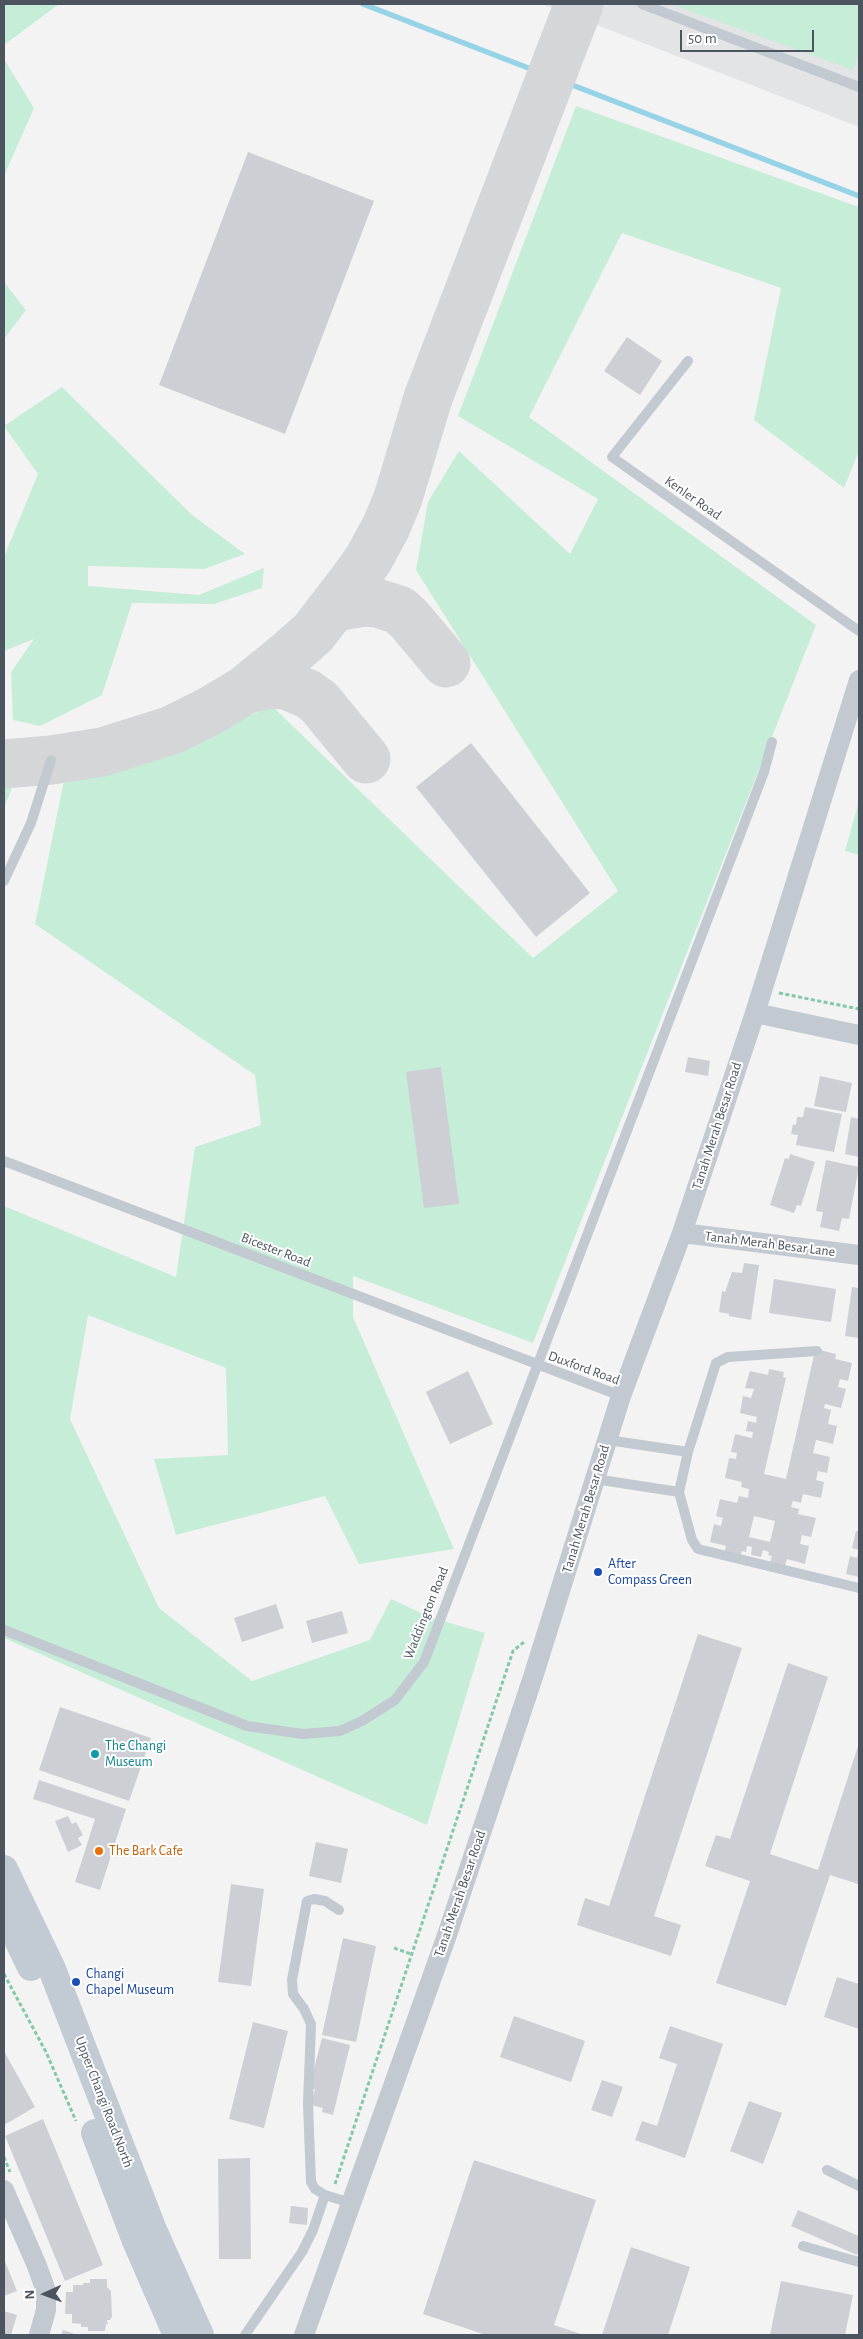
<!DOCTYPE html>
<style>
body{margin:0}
#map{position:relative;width:863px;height:2339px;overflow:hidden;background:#f4f3f3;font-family:"Alegreya Sans",sans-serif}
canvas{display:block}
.frame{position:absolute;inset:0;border:5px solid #4c555f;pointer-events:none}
.north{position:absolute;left:20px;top:2269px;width:50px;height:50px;-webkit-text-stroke:4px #fff;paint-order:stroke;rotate:268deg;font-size:14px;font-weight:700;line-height:20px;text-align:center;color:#4c555f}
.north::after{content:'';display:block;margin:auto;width:18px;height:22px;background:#4c555f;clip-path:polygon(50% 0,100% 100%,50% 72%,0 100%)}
.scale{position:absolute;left:680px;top:30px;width:134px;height:22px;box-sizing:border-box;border:2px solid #4c555f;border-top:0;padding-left:6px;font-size:15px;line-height:18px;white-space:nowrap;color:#4c555f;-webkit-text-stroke:4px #fff;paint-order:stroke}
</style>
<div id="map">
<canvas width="863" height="2339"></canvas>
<div class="frame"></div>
<div class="north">N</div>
<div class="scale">50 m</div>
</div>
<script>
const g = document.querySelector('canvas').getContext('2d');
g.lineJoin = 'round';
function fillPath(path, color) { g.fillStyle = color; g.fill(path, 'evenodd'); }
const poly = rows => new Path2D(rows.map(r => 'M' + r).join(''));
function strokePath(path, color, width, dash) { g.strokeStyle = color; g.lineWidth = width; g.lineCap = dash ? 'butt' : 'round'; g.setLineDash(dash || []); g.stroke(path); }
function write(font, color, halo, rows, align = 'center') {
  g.font = font + ' "Alegreya Sans",sans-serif'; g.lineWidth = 4; g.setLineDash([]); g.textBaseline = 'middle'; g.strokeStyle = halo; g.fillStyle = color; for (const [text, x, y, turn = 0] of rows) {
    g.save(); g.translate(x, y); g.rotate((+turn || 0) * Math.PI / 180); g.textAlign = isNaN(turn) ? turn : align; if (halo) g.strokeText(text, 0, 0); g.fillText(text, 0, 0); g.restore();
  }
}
fillPath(poly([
 [541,4,859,4,859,127,574,16]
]), '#e2e4e6');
fillPath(poly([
 [4,4,59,4,4,45],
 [671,4,859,4,859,58,857,57,853,70],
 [4,59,34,108,4,176],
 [576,106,859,207,859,451,844,488,754,420,781,288,622,233,529,417,816,625,533,1343,353,1276,353,1317,454,1549,359,1564,325,1496,176,1535,154,1459,228,1455,226,1368,88,1315,70,1419,159,1608,252,1681,370,1640,391,1599,432,1618,485,1633,427,1825,4,1638,4,1206,176,1277,195,1147,261,1125,255,1075,35,924,64,780,273,707,533,958,618,891,416,570,428,502,459,451,570,554,598,499,458,416],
 [4,282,26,310,4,339],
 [62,387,192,515,245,554,204,569,88,566,88,586,199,595,264,568,262,588,214,604,132,603,102,695,40,726,13,720,11,672,34,639,4,651,4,557,38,474,4,426],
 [4,785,12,788,4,808],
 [859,801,859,855,845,851]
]), '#c6edd7');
strokePath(poly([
 [363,4,859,196]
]), '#97d3e6', 5.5);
strokePath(poly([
 [328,613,340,606,365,602,377,603,399,610,409,619,446,663],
 [245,690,270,684,286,685,308,694,319,702,366,759],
 [4,764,51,760,102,752,172,730,210,711,245,690,288,655,313,633,350,585,368,560,386,527,398,498,428,398,579,4]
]), '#d4d6d8', 49);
fillPath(poly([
 [248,152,374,201,285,434,159,385],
 [627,337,662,361,640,395,604,371],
 [471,743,590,893,536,937,416,787],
 [688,1057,710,1061,708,1076,685,1072],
 [441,1067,459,1204,424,1208,406,1072],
 [820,1076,852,1083,846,1112,814,1106],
 [805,1107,842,1114,834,1152,796,1145,798,1135,791,1134,793,1124,796,1125,797,1117,803,1117],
 [851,1117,859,1119,859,1157,845,1154],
 [790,1154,815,1162,801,1206,797,1205,794,1213,770,1205,785,1158,789,1159],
 [826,1160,859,1167,849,1219,842,1218,839,1231,820,1227,823,1212,816,1211],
 [744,1263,759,1265,751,1320,729,1316,729,1314,719,1312,722,1291,725,1292,732,1272,742,1273],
 [774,1279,836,1289,831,1322,769,1313],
 [852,1287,859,1288,859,1338,845,1336],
 [820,1350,836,1354,835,1359,852,1363,848,1381,840,1379,838,1387,846,1389,841,1408,825,1404,824,1408,831,1410,828,1424,837,1426,833,1444,816,1440,813,1453,830,1457,827,1473,818,1471,816,1480,824,1482,821,1498,803,1494,801,1503,793,1501,791,1507,799,1509,798,1514,816,1518,811,1537,802,1535,800,1544,809,1546,805,1564,787,1559,785,1566,770,1563,772,1556,768,1555,769,1552,763,1550,761,1557,751,1555,752,1547,747,1546,746,1552,742,1551,740,1557,724,1553,726,1546,710,1542,714,1524,721,1526,723,1518,716,1516,720,1499,737,1503,739,1496,748,1498,749,1489,741,1487,742,1482,725,1478,729,1458,736,1459,737,1453,731,1452,735,1434,752,1438,753,1432,746,1431,748,1421,756,1423,757,1417,740,1413,743,1396,751,1398,754,1389,745,1388,750,1371,768,1375,769,1369,784,1372,783,1377,786,1378,764,1474,786,1479,814,1355,819,1356],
 [754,1516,775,1521,770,1542,749,1537],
 [468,1371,493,1424,450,1444,426,1392],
 [856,1531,859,1531,859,1550,852,1548],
 [858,1552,859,1577,846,1574,850,1556,857,1558],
 [276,1604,284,1628,242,1642,234,1618],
 [342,1611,348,1633,312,1643,306,1621],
 [698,1634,742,1648,654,1916,681,1925,671,1956,577,1925,585,1898,609,1906],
 [788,1663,828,1677,770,1854,818,1870,859,1743,859,1880,858,1884,830,1875,786,2006,716,1983,750,1881,705,1866,716,1835,730,1839],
 [60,1707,151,1738,129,1801,39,1770],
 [39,1780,126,1809,100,1890,75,1882,95,1819,33,1799],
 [68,1816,72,1824,76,1822,83,1835,78,1838,82,1845,68,1852,55,1821],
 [316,1842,348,1849,341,1883,309,1876],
 [231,1884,264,1889,251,1986,218,1982],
 [343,1938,376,1946,356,2042,322,2035],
 [837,1977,859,1984,859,2029,824,2017],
 [514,2016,585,2041,571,2082,500,2057],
 [253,2022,288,2031,264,2128,229,2119],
 [670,2026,723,2044,685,2158,635,2140,642,2121,657,2126,677,2064,659,2058],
 [322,2038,350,2045,333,2115,322,2112,323,2108,311,2105,315,2089,309,2088],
 [4,2051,35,2107,4,2125],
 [602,2080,623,2087,612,2117,591,2110],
 [749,2101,782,2113,763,2164,730,2151],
 [43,2119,103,2265,65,2281,5,2136],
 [250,2158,251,2259,219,2259,218,2159],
 [474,2160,596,2200,554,2325,584,2335,486,2335,423,2314],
 [291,2206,308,2208,307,2225,289,2223],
 [798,2210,859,2236,859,2249,857,2255,791,2226],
 [631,2247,690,2267,668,2335,602,2335],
 [4,2259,17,2291,4,2296],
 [90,2279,107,2279,107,2287,111,2291,112,2317,110,2320,107,2320,108,2324,106,2324,105,2331,88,2331,88,2327,81,2327,81,2324,72,2323,72,2314,65,2314,66,2292,73,2292,73,2285,83,2285,83,2283,90,2283],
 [781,2281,853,2295,845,2335,770,2335],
 [4,2311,17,2315,11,2335,4,2335],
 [63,2330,78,2335,61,2335]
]), '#cdcfd4');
strokePath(poly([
 [779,993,859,1009],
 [394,1948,411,1954],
 [4,1974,46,2052,76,2121],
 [4,2157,10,2172],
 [335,2184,513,1651,524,1642]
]), '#81c9a8', 3, [4, 2.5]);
strokePath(poly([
 [642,4,859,87],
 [688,361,612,457,859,631],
 [4,881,31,823,51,760],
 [4,1161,621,1396],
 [817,1351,728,1357,716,1363,688,1452,679,1492,692,1540,698,1549,859,1588],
 [608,1440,688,1452],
 [595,1479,679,1492],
 [4,1630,247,1726,303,1734,340,1731,362,1721,395,1700,424,1662,764,772,772,742],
 [339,1910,325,1901,314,1899,307,1901,292,1980,293,1994,304,2009,311,2024,308,2104,311,2182,315,2189,325,2195,351,2203],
 [827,2170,859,2186],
 [803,2246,859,2262],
 [245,2335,302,2252,313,2230,325,2195]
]), '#c2c9d0', 10);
strokePath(poly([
 [755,1013,859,1035],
 [682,1233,859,1255],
 [4,2190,37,2266,46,2291,46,2310,39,2335],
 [304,2335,446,1938,533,1677,621,1396,682,1233,755,1013,859,680]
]), '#c2c9d0', 20);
strokePath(poly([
 [4,1869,52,1969,153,2230,200,2335],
 [4,1911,31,1967],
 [95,2133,136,2241,177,2335]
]), '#c2cad4', 28);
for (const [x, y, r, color] of [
 [598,1572,5,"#1a4fb4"],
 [95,1754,5,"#0f9aa8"],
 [99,1851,5,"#e8710a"],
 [76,1982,5,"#1a4fb4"]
]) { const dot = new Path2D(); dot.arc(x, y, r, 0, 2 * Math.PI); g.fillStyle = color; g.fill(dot); strokePath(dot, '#fff', 2); }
write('14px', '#4c555f', '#fff', [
 ["Kenler Road",693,498,35],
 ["Tanah Merah Besar Road",717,1126,-72],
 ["Tanah Merah Besar Lane",770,1244,7],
 ["Bicester Road",276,1250,21],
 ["Duxford Road",584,1368,20],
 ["Tanah Merah Besar Road",586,1509,-73],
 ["Waddington Road",426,1613,-68],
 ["Tanah Merah Besar Road",460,1894,-71],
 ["Upper Changi Road North",104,2102,69]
]);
write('14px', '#164399', '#fff', [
 ["After",608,1564],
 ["Compass Green",608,1580],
 ["Changi",86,1974],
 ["Chapel Museum",86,1990]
], 'left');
write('14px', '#0d838f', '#fff', [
 ["The Changi",105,1746],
 ["Museum",105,1762]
], 'left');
write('14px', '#c56008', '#fff', [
 ["The Bark Cafe",109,1851]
], 'left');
</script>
